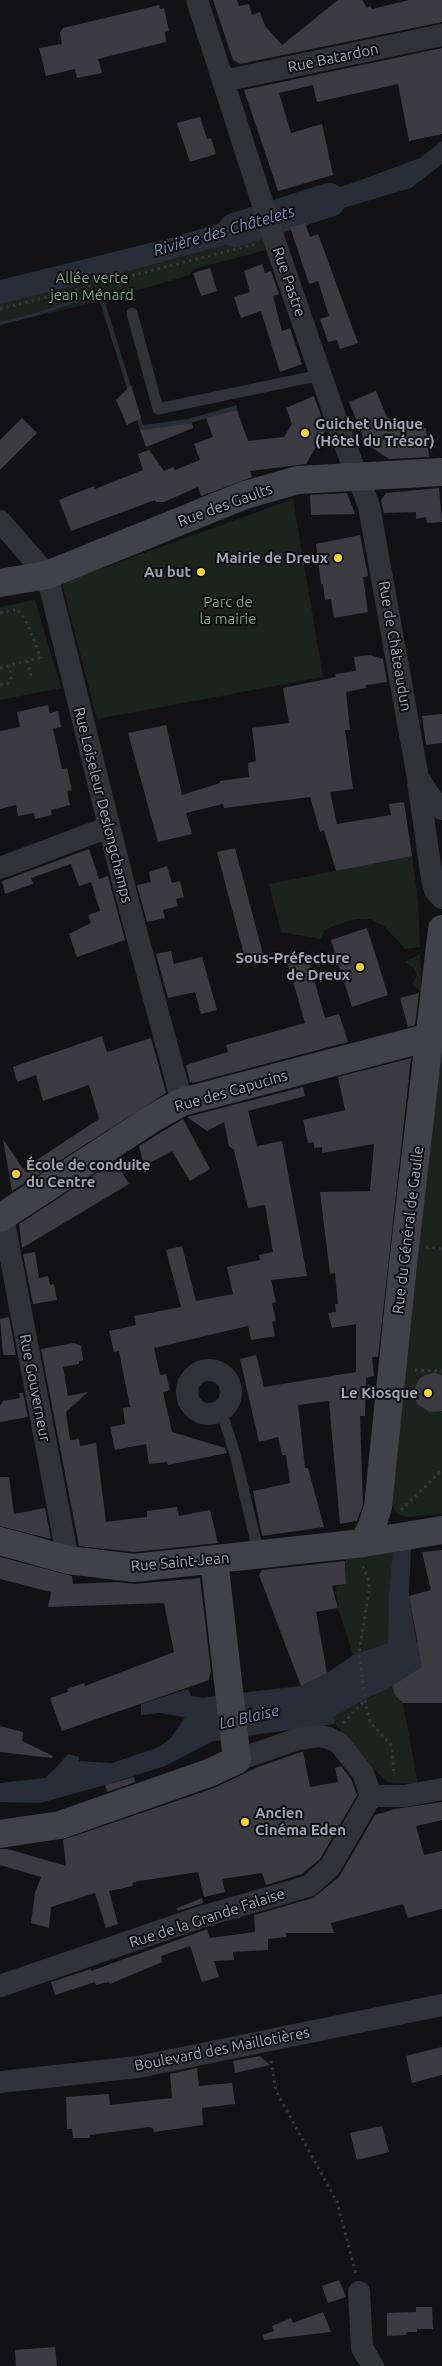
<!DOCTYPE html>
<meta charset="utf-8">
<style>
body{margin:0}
canvas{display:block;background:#121113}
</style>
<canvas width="442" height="2366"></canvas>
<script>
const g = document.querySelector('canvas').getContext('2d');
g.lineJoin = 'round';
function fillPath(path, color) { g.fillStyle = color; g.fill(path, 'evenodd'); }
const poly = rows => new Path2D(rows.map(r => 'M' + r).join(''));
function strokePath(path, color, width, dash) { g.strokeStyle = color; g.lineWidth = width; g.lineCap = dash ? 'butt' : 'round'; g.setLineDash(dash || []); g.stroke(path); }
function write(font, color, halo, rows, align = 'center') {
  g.font = font + ' Ubuntu,sans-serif'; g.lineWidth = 4; g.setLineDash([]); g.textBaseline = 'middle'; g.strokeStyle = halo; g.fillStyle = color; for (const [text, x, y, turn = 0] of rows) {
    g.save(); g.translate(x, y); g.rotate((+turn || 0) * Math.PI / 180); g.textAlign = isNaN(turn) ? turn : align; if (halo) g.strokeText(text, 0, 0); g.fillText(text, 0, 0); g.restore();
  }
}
fillPath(poly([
 [262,226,270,249,193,269,190,275,97,302,0,324,0,295],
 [293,499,323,677,97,719,62,583],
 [35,600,61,688,0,700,0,607],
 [412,856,418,901,420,947,405,949,385,927,370,919,356,919,333,926,325,930,320,939,281,932,269,884],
 [420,954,421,992,412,984,417,976,415,969,405,962],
 [442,1006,442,1514,406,1517,398,1514,392,1506],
 [393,1547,389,1593,389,1643,353,1655,338,1608,336,1586,346,1584,346,1566,344,1555],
 [392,1686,395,1695,403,1703,418,1784,386,1782,335,1724,332,1717]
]), '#1b231d');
fillPath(poly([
 [442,141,442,164,411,188,289,224,282,203,347,185,420,158],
 [254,213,261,235,88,282,0,304,0,280,174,237],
 [101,290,143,425,188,419,237,405,237,410,186,424,140,430,98,295,39,315,0,325,0,322,39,312],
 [411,1545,409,1596,417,1645,411,1647,413,1649,411,1674,333,1717,335,1724,246,1736,240,1693,301,1686,330,1671,353,1655,388,1643,389,1593,393,1547],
 [188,1689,191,1696,203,1698,218,1695,223,1740,213,1741,165,1766,105,1785,40,1803,0,1802,0,1783,45,1778,57,1767,68,1754,79,1757,79,1761,112,1763,159,1747,170,1739,185,1717,159,1713,141,1715,141,1704]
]), '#272e38');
strokePath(poly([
 [235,230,329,200],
 [369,1679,396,1666,442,1654]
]), '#272e38', 34);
fillPath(poly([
 [213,0,237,0,239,6,249,4,252,15,260,12,265,26,282,45,338,0,362,0,367,8,370,6,372,9,409,0,442,0,442,22,240,64,233,60],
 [159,5,160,9,164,8,169,31,165,32,166,42,98,59,102,73,77,78,75,69,46,76,39,48,62,44,60,33,63,28],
 [442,48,442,134,409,141,398,84,317,102,313,85,279,93,291,133,322,124,333,175,278,191,244,90],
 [200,117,207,139,211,138,216,154,190,162,177,123],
 [305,223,310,237,318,234,358,343,340,349,337,340,328,342,320,319,329,316,318,281,309,284,290,227],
 [262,264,265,273,271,271,279,294,273,296,282,331,290,328,302,364,280,372,261,311,241,318,234,297,250,292,244,271],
 [210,268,217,291,201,296,193,273],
 [131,385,141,418,127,425,116,400],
 [376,391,387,417,407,430,426,428,429,457,389,459,366,444,349,402],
 [314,396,326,430,306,464,250,471,252,477,201,496,198,487,164,502,156,502,155,500,71,531,59,500,94,486,95,489,143,470,138,454,149,450,164,471,173,467,175,470,200,460,194,444,213,437,206,418,237,410,248,441,284,437,292,424,286,408],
 [22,418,37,433,0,470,0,440],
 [192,423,193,428,146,447,140,430],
 [439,488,442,522,427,523,426,517,416,519,416,512,384,513,381,500,386,493],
 [347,493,355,514,311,515,310,495],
 [360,535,368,576,363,577,368,612,334,618,331,599,325,600,323,584,321,584,316,544],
 [370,655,383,659,387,682,366,685,366,688,346,692,350,730,345,730,353,789,330,792,337,824,391,815,389,804,404,802,412,856,336,871,324,830,320,832,310,797,224,808,223,804,186,813,192,834,158,842,128,733,166,725,182,795,220,783,220,781,249,777,248,763,256,761,252,728,289,723,283,688,336,677,335,674,356,671,354,657],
 [48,705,50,713,58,711,61,727,53,729,62,769,67,768,72,790,67,791,70,805,51,810,52,815,35,819,34,813,18,816,16,805,0,809,0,731,20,727,17,712],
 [442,714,442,743,426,745,422,716],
 [235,848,264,958,246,962,217,852],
 [89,849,99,879,108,876,125,940,77,957,69,934,91,923,88,915,100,911,91,882,79,886,71,864,31,878,33,884,5,894,2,881],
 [167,866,172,883,180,881,184,897,176,899,178,906,163,910,165,918,147,922,137,885,151,882,149,872],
 [367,928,388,995,352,1007,331,940],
 [171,951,174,964,202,957,217,1010,201,1014,195,992,168,998,156,954],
 [308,958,325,1018,339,1014,348,1042,193,1083,190,1082,186,1065,228,1052,226,1045,305,1023,288,964],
 [419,993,415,1025,408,1027,400,998],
 [102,1036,107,1052,151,1038,166,1093,12,1191,3,1139,23,1169,99,1119,89,1085,43,1101,36,1075,17,1082,13,1067],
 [411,1058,378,1357,372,1357,374,1376,366,1378,365,1416,360,1416,363,1504,357,1521,340,1524,329,1401,298,1405,305,1468,308,1468,324,1527,262,1536,253,1491,290,1483,286,1455,282,1455,278,1437,259,1442,240,1359,256,1355,264,1387,356,1372,356,1324,332,1328,328,1313,336,1312,335,1304,338,1304,335,1273,330,1274,320,1192,370,1191,374,1144,322,1153,322,1147,314,1148,314,1142,308,1143,303,1120,345,1110,338,1077],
 [303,1087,305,1096,248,1111,257,1146,282,1141,307,1276,271,1280,276,1302,272,1303,276,1321,272,1322,275,1336,251,1340,248,1326,154,1348,160,1375,166,1374,170,1390,163,1392,172,1432,225,1448,227,1453,168,1465,167,1462,149,1464,146,1444,115,1450,110,1427,125,1424,123,1408,130,1407,119,1351,114,1352,109,1331,136,1325,134,1316,181,1307,166,1250,182,1246,196,1301,233,1294,227,1267,260,1260,259,1255,273,1252,265,1205,248,1208,234,1150,229,1146,224,1122,207,1131,187,1117],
 [183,1119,210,1169,190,1181,172,1151,144,1166,139,1146],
 [115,1161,129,1184,22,1248,19,1224],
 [35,1252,39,1278,48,1276,50,1285,54,1284,57,1300,33,1304,23,1254],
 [9,1317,16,1355,3,1355,0,1319],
 [74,1343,81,1346,83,1360,79,1361,79,1364,63,1367,68,1396,88,1392,66,1412,70,1440,79,1439,80,1446,96,1443,106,1522,147,1517,147,1511,177,1507,179,1516,210,1510,218,1543,134,1552,79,1546,41,1349],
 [435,1373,442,1375,442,1411,430,1412,417,1404,413,1391,420,1378,425,1375],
 [19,1393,23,1393,28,1417,0,1422,0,1406,3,1401,20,1398],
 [0,1477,9,1477,14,1514,45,1508,51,1539,0,1526],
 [442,1550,442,1703,403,1703,395,1695,392,1686,422,1667,409,1596,431,1590,422,1552],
 [0,1557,72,1576,73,1584,117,1582,135,1584,200,1578,211,1671,209,1680,62,1731,50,1698,68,1692,67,1689,84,1683,85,1686,174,1652,164,1603,48,1607,51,1592,0,1579],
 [345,1561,346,1584,332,1586,338,1608,316,1612,327,1673,301,1686,259,1575,262,1570],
 [0,1726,23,1732,22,1741,53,1756,52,1758,0,1752],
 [301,1752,303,1752,310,1787,338,1782,335,1768,341,1766,351,1779,357,1795,320,1859,302,1874,266,1885,262,1873,222,1879,225,1892,204,1897,198,1872,139,1881,132,1883,133,1886,109,1891,118,1924,106,1928,95,1893,51,1907,49,1928,31,1923,35,1893,41,1877,0,1865,0,1849,8,1849,66,1866,63,1840,214,1788,258,1767],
 [134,1777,135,1782,107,1792,105,1785],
 [442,1802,442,1820,416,1826,424,1855,442,1851,442,1909,408,1918,403,1904,331,1923,334,1933,286,1933,286,1937,268,1939,268,1950,233,1952,234,1960,214,1961,219,1977,202,1982,190,1946,161,1956,162,1962,110,1984,109,1982,96,1985,95,1982,55,1995,51,1982,91,1969,91,1971,205,1930,207,1929,210,1938,255,1932,254,1915,313,1898,339,1877,375,1815,395,1809],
 [202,1898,203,1903,178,1911,177,1908],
 [442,2047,442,2075,412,2083,406,2056],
 [260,2056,270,2065,235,2073,233,2061],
 [197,2068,199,2086,232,2083,235,2104,202,2108,203,2125,154,2132,153,2128,149,2127,90,2135,90,2138,73,2138,72,2129,67,2129,66,2097,109,2094,110,2105,172,2098,170,2074],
 [382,2126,389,2152,357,2160,350,2133],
 [339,2280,346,2297,328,2303,322,2286],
 [416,2307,432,2307,433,2329,417,2329,417,2332,406,2332,406,2335,387,2336,387,2313,416,2312],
 [323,2312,331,2332,264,2340,263,2335,274,2331,272,2326,291,2318,293,2323],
 [55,2347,57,2366,16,2366,15,2350]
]), '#3b3b41');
strokePath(poly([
 [0,309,256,244],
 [0,613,17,609,26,621,41,658],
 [27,661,32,679],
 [0,668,42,657],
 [0,685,8,683,11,678,10,666],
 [426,1247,442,1249],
 [415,1370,442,1371],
 [401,1510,442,1470],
 [363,1566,369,1581,369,1591,359,1653,365,1700,370,1722,392,1746,394,1776],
 [343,1723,365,1700],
 [271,2061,276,2091,337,2202,356,2274]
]), '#383940', 3, [2.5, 4]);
strokePath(poly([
 [132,313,158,409,321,375],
 [221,1410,235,1454,259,1555]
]), '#323239', 11);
strokePath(poly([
 [197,0,274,239,345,445,369,506,418,778,429,795,442,809],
 [223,81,442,35],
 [0,521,47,575,126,894,182,1102],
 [418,781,432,879,435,890,442,898],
 [0,868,109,827],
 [3,1217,68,1560],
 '187 1392a22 22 0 1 1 44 0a22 22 0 1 1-44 0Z',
 [237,1760,298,1739,320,1736,329,1738,339,1743,363,1773,371,1796],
 [371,1796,405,1796,442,1789],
 [0,1986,201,1917,309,1886,330,1867,371,1796],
 [0,2082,138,2067,442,2005],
 [359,2292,362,2348,373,2366]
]), '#323239', 22);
strokePath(poly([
 [0,583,47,575,245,495,298,480,442,472],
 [0,1218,153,1118,182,1102,430,1037],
 [0,1541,68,1560,134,1568,363,1543,442,1530],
 [363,1543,372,1526,378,1507,403,1264,442,929],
 [0,1834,60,1825,209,1773,237,1760,214,1560]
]), '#404149', 28);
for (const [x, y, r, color] of [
 [305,433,5,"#ffd71e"],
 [338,558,5,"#ffd71e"],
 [201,572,5,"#ffd71e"],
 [360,967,5,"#ffd71e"],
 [16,1174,5,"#ffd71e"],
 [428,1393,5,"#ffd71e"],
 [245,1822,5,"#ffd71e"]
]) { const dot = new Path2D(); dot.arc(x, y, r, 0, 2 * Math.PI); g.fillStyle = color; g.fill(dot); strokePath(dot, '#0d0c0e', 2); }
write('15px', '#a1a4b5', '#0d0c0e', [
 ["Rue Batardon",333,58,-12],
 ["Rue Pastre",289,282,71],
 ["Rue des Gaults",225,505,-20],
 ["Rue de Châteaudun",395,646,80],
 ["Rue Loiseleur Deslongchamps",103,805,76],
 ["Rue des Capucins",231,1091,-16],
 ["Rue du Général de Gaulle",408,1230,-83],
 ["Rue Gouverneur",35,1388,79],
 ["Rue Saint-Jean",180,1562,-5],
 ["Rue de la Grande Falaise",207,1918,-18],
 ["Boulevard des Maillotières",222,2049,-11]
]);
write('15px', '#76a380', '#0d0c0e', [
 ["Allée verte",92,278],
 ["jean Ménard",92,295],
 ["Parc de",228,602],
 ["la mairie",228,619]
]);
write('bold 15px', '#a1a4b5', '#0d0c0e', [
 ["Guichet Unique",315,424,"left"],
 ["(Hôtel du Trésor)",315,441,"left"],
 ["Mairie de Dreux",328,558],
 ["Au but",191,572],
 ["Sous-Préfecture",350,958],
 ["de Dreux",350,975],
 ["École de conduite",26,1165,"left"],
 ["du Centre",26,1182,"left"],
 ["Le Kiosque",418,1393],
 ["Ancien",255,1813,"left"],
 ["Cinéma Eden",255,1830,"left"]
], 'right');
write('italic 16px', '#748cb5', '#0d0c0e', [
 ["Rivière des Châtelets",224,231,-16],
 ["La Blaise",249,1717,-13]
]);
</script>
